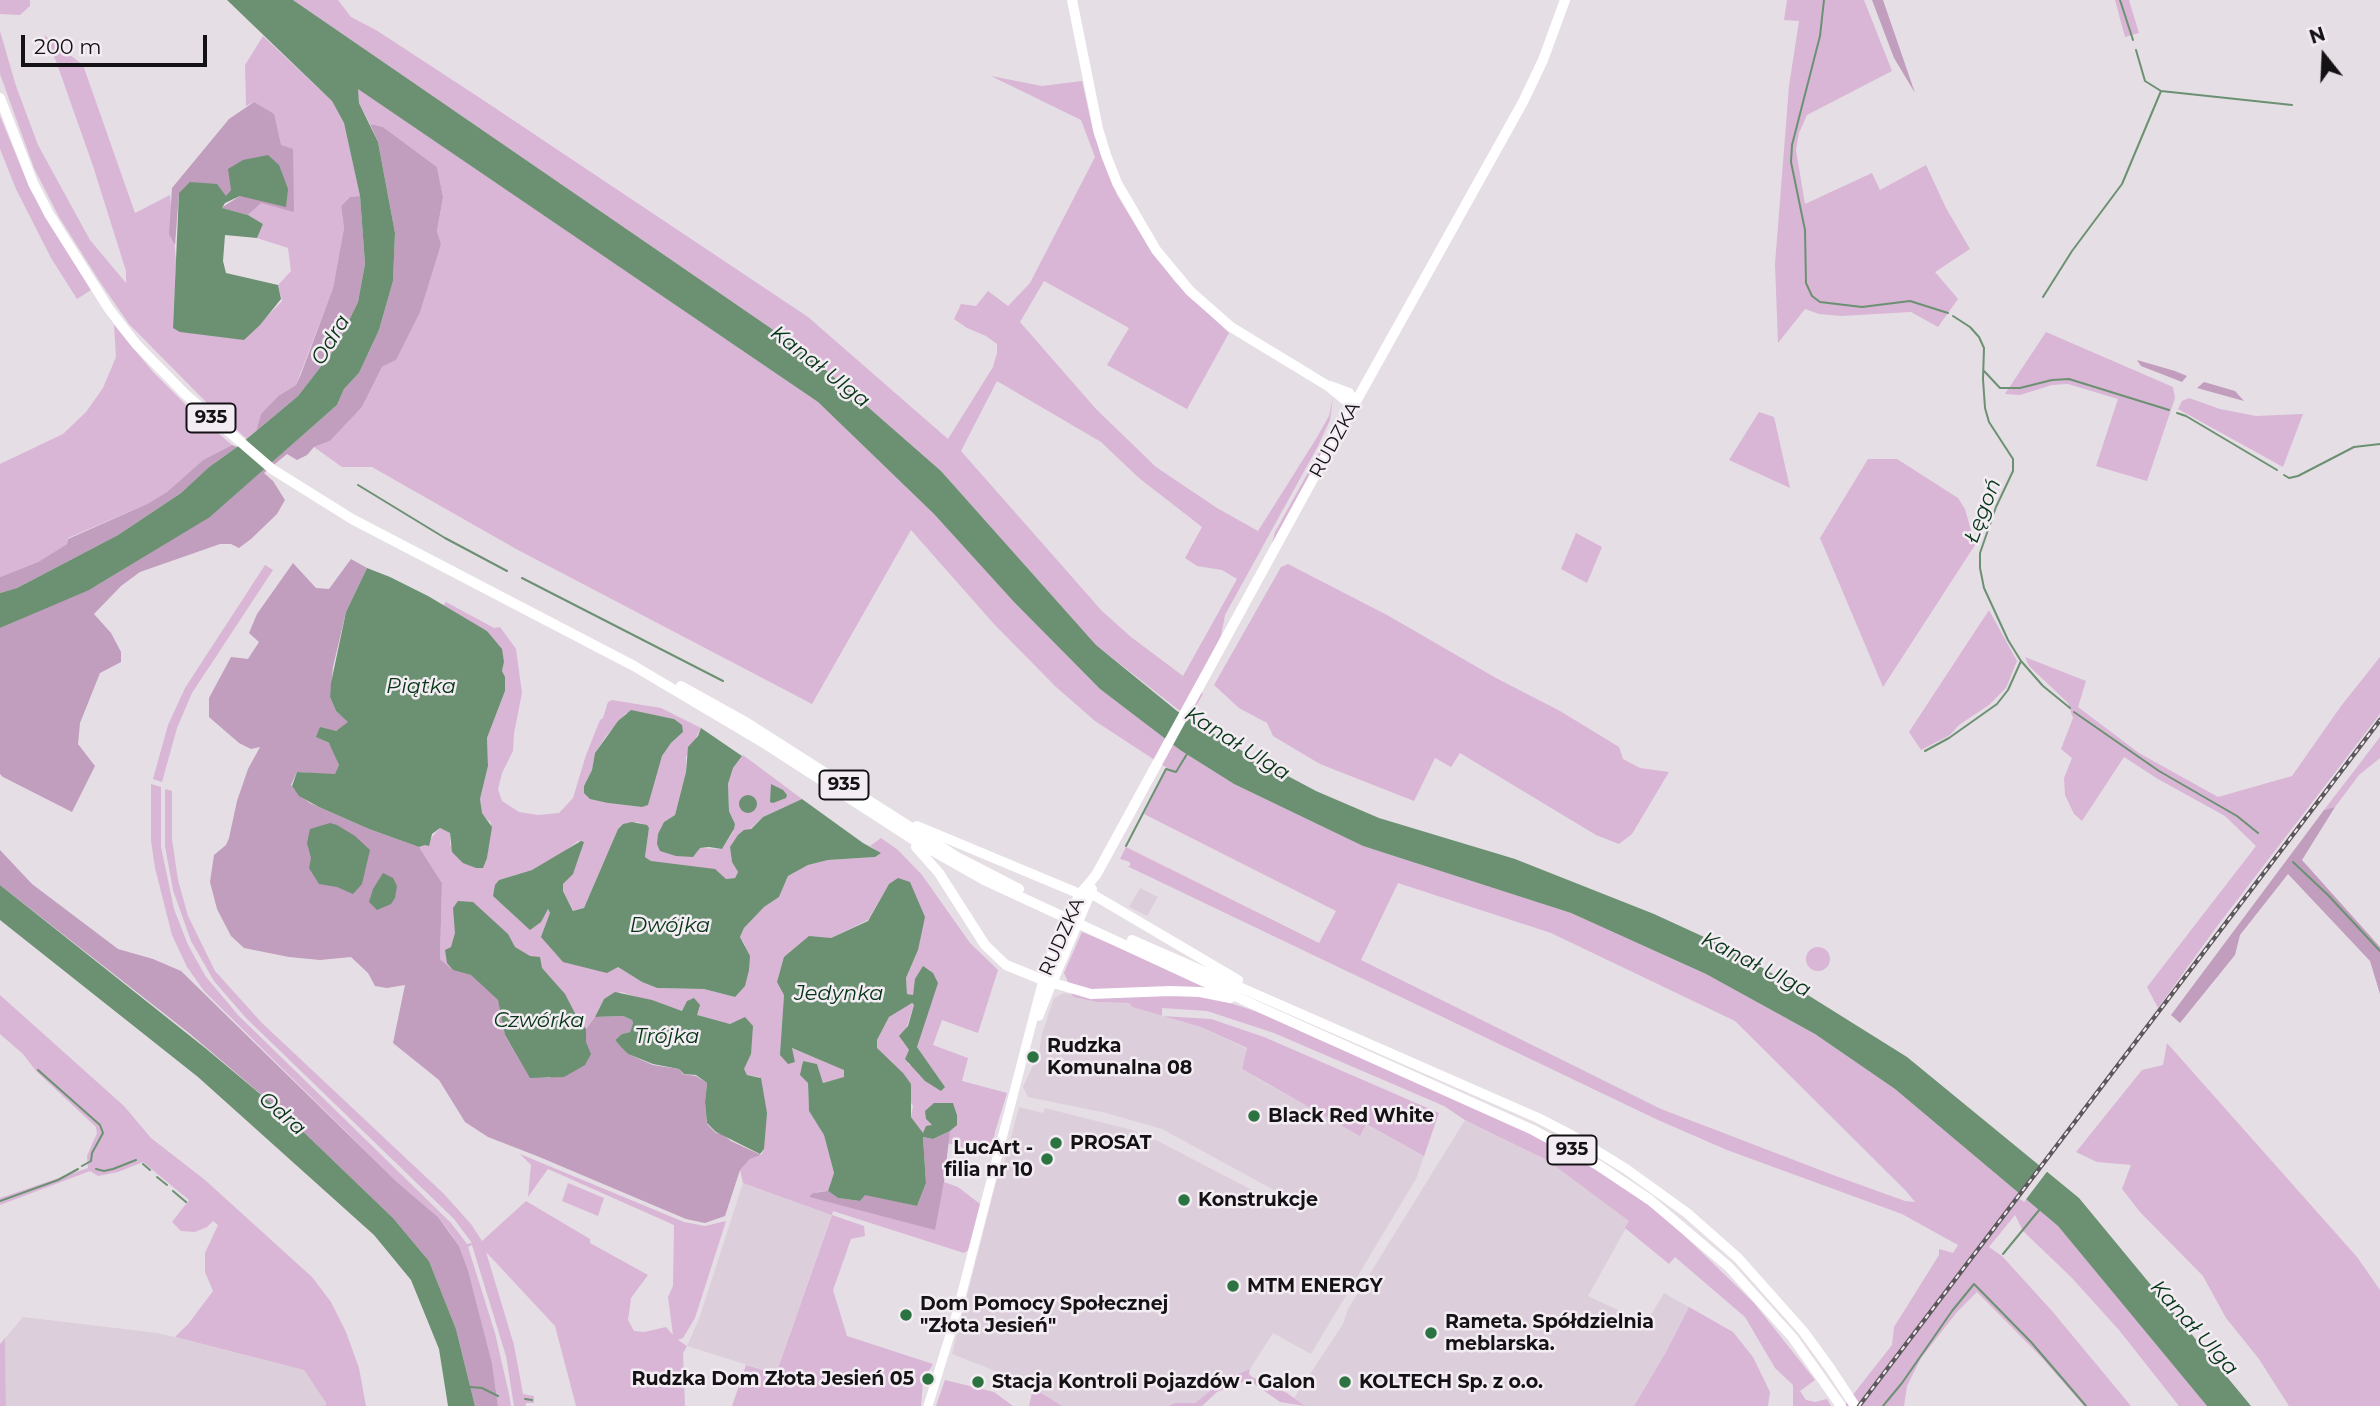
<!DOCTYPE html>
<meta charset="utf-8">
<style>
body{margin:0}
#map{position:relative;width:2380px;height:1406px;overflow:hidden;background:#e6dee5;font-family:Montserrat,sans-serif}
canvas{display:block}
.north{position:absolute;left:2289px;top:21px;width:70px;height:70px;-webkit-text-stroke:5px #f3ecf2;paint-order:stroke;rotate:342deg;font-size:19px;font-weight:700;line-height:28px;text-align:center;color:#141214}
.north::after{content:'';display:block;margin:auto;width:24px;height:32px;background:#141214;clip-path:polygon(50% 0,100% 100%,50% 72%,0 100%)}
.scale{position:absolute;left:21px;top:35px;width:186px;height:32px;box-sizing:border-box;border:4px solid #141214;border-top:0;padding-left:9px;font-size:21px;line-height:24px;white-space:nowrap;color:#141214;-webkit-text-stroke:5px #f3ecf2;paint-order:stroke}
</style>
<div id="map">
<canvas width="2380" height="1406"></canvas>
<div class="north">N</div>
<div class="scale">200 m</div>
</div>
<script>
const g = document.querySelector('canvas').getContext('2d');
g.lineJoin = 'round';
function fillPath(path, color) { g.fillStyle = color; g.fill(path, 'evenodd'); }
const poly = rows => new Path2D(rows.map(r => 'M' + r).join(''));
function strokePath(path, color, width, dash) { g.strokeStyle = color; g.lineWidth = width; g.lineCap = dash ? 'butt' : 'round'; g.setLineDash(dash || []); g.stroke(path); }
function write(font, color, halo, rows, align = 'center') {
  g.font = font + ' Montserrat,sans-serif'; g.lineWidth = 5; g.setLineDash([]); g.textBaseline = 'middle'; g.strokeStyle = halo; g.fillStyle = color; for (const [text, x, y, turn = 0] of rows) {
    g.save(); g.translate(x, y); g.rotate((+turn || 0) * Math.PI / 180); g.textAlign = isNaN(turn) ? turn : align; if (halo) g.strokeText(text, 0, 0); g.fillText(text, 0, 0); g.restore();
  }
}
fillPath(poly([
 [1140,888,1158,897,1147,916,1129,907],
 [1064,993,1097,1002,1129,1003,1132,1007,1201,1027,1247,1049,1242,1069,1269,1085,1360,1135,1365,1124,1424,1156,1416,1179,1311,1354,1273,1333,1250,1369,1225,1379,1195,1403,1175,1403,1168,1406,1056,1406,998,1372,952,1354,997,1179,1001,1176,1019,1107,1043,1113,1045,1108,1132,1130,1156,1140,1275,1202,1281,1194,1162,1129,1106,1113,1028,1097,1023,1087,1039,1053,1042,1034,1054,998],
 [1465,1120,1503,1137,1547,1160,1630,1221,1588,1296,1646,1323,1664,1293,1689,1307,1666,1352,1634,1406,1305,1406,1294,1398,1343,1324,1348,1309],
 [743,1183,832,1214,776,1374,687,1346,699,1319],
 [23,1317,158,1333,304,1370,326,1403,326,1406,6,1406,5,1338]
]), '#dccfdb');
fillPath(poly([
 [0,0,30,0,30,6,20,15,0,14],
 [293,0,338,0,351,17,376,30,480,98,808,317,948,439,993,367,997,353,997,344,986,336,967,328,954,319,961,304,976,306,988,291,1008,306,1030,283,1095,157,1081,120,991,76,1042,86,1082,81,1094,135,1117,195,1148,246,1175,282,1229,333,1187,409,1107,365,1129,328,1044,281,1020,322,1096,409,1156,467,1217,508,1258,531,1316,439,1329,416,1333,397,1330,420,1318,446,1225,615,1221,636,1196,687,1203,694,1189,718,1096,645,941,471,804,351],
 [997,381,1101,442,1139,478,1202,527,1185,558,1197,566,1222,570,1237,579,1183,676,1131,637,1102,611,961,451],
 [1787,0,1864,0,1892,71,1807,115,1799,133,1796,150,1805,204,1872,173,1880,190,1926,165,1946,208,1970,249,1935,272,1958,299,1938,327,1911,312,1841,316,1819,314,1805,309,1778,343,1775,264,1789,86,1799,21,1784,20],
 [2115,0,2129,0,2139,33,2125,37],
 [0,31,16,86,38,145,90,240,126,283,126,271,93,166,56,61,44,35,83,65,135,213,170,195,176,261,173,327,244,340,282,301,278,285,291,271,288,248,257,238,263,224,248,215,261,203,293,211,281,145,254,102,246,106,245,65,263,36,332,101,344,123,360,196,350,197,341,206,344,228,333,288,296,385,278,396,261,414,256,431,247,439,212,408,129,324,100,282,59,217,34,168,0,74],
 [357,88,818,402,934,514,1014,602,1100,689,1180,750,1234,784,1363,846,1571,913,1706,974,1815,1034,1895,1089,2058,1226,2207,1406,2179,1406,2119,1330,2071,1277,2023,1231,2015,1215,1989,1247,2002,1256,2052,1311,2131,1406,2084,1406,2042,1358,1977,1292,1957,1312,1921,1358,1907,1386,1904,1406,1844,1406,1892,1345,1894,1327,1939,1255,1939,1249,1953,1253,1958,1245,1902,1214,1727,1150,1658,1120,1127,866,1130,866,1130,862,1120,859,1126,847,1319,943,1336,911,1144,814,1167,768,1095,721,1056,687,994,624,911,530,812,704,518,550,372,467,342,467,314,447,330,441,362,407,382,367,396,360,441,244,437,231,443,197,437,167,383,127,370,124,359,103],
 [1398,883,1551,933,1735,1021,1906,1191,1915,1202,1905,1201,1833,1175,1661,1109,1361,960],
 [0,116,30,189,91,290,77,299,51,258,16,189,0,149],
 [114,325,153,372,189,408,232,445,203,460,167,492,147,504,68,538,67,544,38,562,0,577,0,464,63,434,86,412,103,388,116,357],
 [2046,332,2173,387,2175,398,2147,481,2096,466,2118,399,2068,384,2052,385,2020,395,2005,394],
 [2189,398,2220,409,2256,416,2303,414,2283,467,2178,409,2182,401],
 [1759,412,1774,417,1790,488,1729,460],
 [1342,417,1274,542,1272,543,1275,532,1335,424],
 [1868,459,1897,459,1958,498,1965,509,1975,545,1883,687,1820,538],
 [1576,533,1602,547,1587,583,1561,569],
 [1288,564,1387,615,1496,678,1560,711,1619,747,1623,759,1640,768,1669,772,1632,834,1619,844,1596,835,1460,753,1451,767,1435,758,1414,801,1320,764,1273,736,1267,723,1239,708,1214,685,1281,567],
 [265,565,273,570,192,693,177,728,162,782,153,779,168,725,185,688],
 [446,602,494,628,500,627,516,649,522,693,514,733,513,751,502,773,498,789,502,801,519,812,538,815,559,813,573,798,586,755,600,720,603,718,608,702,612,700,661,708,701,728,686,757,686,772,675,815,664,822,700,848,722,849,733,832,735,824,729,811,728,784,733,768,743,755,802,799,763,817,730,847,732,862,738,872,735,878,726,879,651,861,645,857,649,828,638,822,623,824,618,829,584,908,574,912,563,891,563,884,573,873,583,843,578,841,561,854,532,870,499,880,493,896,530,929,548,909,550,913,618,967,642,982,657,988,704,989,735,997,745,945,740,937,744,928,764,907,779,897,788,876,808,865,828,860,875,857,880,853,870,846,881,838,898,850,922,875,970,943,998,970,978,1033,942,1020,933,1045,968,1058,962,1081,1007,1093,995,1132,991,1156,947,1143,950,1131,957,1124,957,1115,953,1103,926,1119,932,1125,923,1134,911,1117,913,1106,877,1048,877,1040,889,1017,911,1003,914,1005,902,1041,909,1050,908,1064,914,1067,919,1075,945,1087,917,1047,921,1033,913,988,913,995,907,994,906,978,918,950,889,884,868,920,831,938,784,995,781,1055,795,1062,791,1048,844,1069,845,1077,823,1083,817,1064,802,1061,808,1083,809,1111,824,1135,834,1173,828,1191,817,1192,809,1197,934,1229,944,1182,958,1187,980,1204,968,1250,964,1253,833,1211,832,1215,864,1226,865,1236,851,1239,833,1290,847,1336,933,1364,923,1381,921,1406,732,1406,746,1365,776,1374,832,1215,743,1183,740,1170,750,1159,761,1155,764,1149,760,1077,747,1075,743,1069,751,1054,751,1030,737,1021,730,1024,715,1021,621,992,604,999,595,1017,586,1029,564,1076,530,1078,505,1036,453,970,440,959,442,883,419,847,425,845,440,828,450,833,450,845,487,858,491,823,481,813,480,799,488,766,487,738,505,691,502,671,504,662,487,631,443,606],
 [626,713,643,713,674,719,683,732,671,743,662,756,647,805,642,807,608,803,584,786,592,770,595,753,606,736],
 [1989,610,2017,661,2006,688,1989,705,1959,725,1950,735,1921,750,1909,732],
 [2025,657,2086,681,2078,707,2139,753,2218,797,2292,776,2341,706,2380,657,2380,714,2218,925,2158,1008,2147,987,2256,846,2225,816,2158,779,2124,757,2082,821,2074,814,2065,795,2064,778,2072,758,2061,749,2073,718,2068,703,2029,666],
 [2380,737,2380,758,2359,775,2335,807,2324,810],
 [151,784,161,787,161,847,174,909,188,945,206,977,238,1015,451,1223,467,1244,472,1243,454,1219,246,1018,214,981,191,941,173,890,165,846,165,789,172,791,172,839,178,880,188,916,215,971,262,1023,444,1194,471,1224,482,1241,526,1201,590,1239,590,1243,648,1275,631,1298,628,1320,634,1331,644,1332,666,1327,673,1335,668,1297,673,1286,674,1225,548,1169,528,1197,531,1165,520,1154,684,1222,705,1226,726,1221,695,1318,683,1338,678,1340,687,1346,683,1353,685,1406,576,1406,555,1326,486,1252,514,1345,523,1394,534,1396,534,1403,526,1403,526,1406,514,1406,506,1356,472,1245,468,1247,495,1333,509,1394,511,1406,498,1406,492,1363,468,1270,459,1246,448,1230,438,1217,398,1183,204,991,187,967,172,935,155,868,151,841],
 [1082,932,1187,976,1223,993,1093,990,1069,984,1064,973],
 '1806 959a12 12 0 1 1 24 0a12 12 0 1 1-24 0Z',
 [1070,993,1208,996,1273,1017,1559,1146,1662,1214,1754,1303,1815,1380,1800,1391,1806,1400,1815,1402,1827,1399,1831,1406,1793,1406,1793,1385,1775,1368,1745,1317,1675,1257,1669,1264,1625,1228,1629,1221,1547,1160,1465,1120,1444,1106,1274,1033,1207,1011,1162,1008,1162,1016,1211,1019,1264,1037,1439,1113,1424,1156,1366,1124,1360,1136,1242,1069,1247,1048,1201,1027,1132,1007,1129,1003,1097,1002,1074,997],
 [0,995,124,1106,151,1138,205,1180,312,1277,331,1302,346,1332,359,1368,366,1406,326,1406,326,1403,304,1370,175,1337,189,1323,213,1291,205,1272,205,1253,218,1225,213,1221,207,1227,195,1232,181,1231,172,1222,189,1200,143,1162,118,1172,98,1176,90,1171,0,1205,0,1198,88,1168,87,1156,97,1133,96,1127,36,1071,23,1054,0,1034],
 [2167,1043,2357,1257,2380,1290,2380,1406,2289,1406,2259,1359,2226,1318,2203,1276,2140,1212,2122,1189,2131,1165,2097,1162,2076,1152,2142,1070,2163,1065],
 [568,1183,604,1198,598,1216,562,1201],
 [1689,1307,1733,1332,1753,1357,1770,1392,1768,1406,1634,1406,1666,1352],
 [5,1338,6,1406,0,1406,0,1344],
 [1250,1369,1249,1374,1252,1377,1287,1393,1305,1406,1280,1402,1253,1383,1239,1382,1217,1392,1202,1406,1168,1406,1175,1403,1195,1403,1225,1379],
 [945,1380,994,1392,1013,1406,936,1406],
 [1033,1388,1062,1406,1029,1406]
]), '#d9b5d6');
fillPath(poly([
 [1872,0,1883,0,1915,93,1894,58],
 [254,102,274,114,281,145,293,149,294,212,261,203,248,215,221,208,240,196,231,190,226,197,179,193,175,245,169,234,172,188,229,119],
 [370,124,383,127,437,167,443,197,437,231,441,244,420,312,396,360,382,367,362,407,330,441,314,447,307,455,297,460,287,454,264,473,273,481,285,500,277,514,251,539,239,548,231,544,220,544,140,572,121,586,94,614,111,633,121,652,121,662,100,673,80,723,78,744,95,766,72,812,3,777,0,774,0,628,97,585,212,515,337,405,344,389,359,373,379,330,393,281,395,233,378,142],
 [360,196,365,264,358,302,336,347,298,396,256,431,261,414,278,396,296,385,301,374,333,288,344,228,341,206,350,197],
 [2137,360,2175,371,2187,376,2182,382,2141,366],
 [2204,382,2235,391,2244,401,2197,388],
 [232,445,237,447,209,467,181,493,118,535,17,588,0,593,0,577,38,562,67,544,68,539,147,504,167,492,203,460],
 [351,559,367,568,346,612,333,667,330,697,336,711,349,722,341,729,317,737,332,745,339,765,335,775,297,772,291,785,299,795,310,803,369,829,419,847,442,883,440,959,453,970,471,975,498,1000,505,1036,530,1077,550,1078,585,1042,586,1029,595,1017,623,1016,632,1020,633,1023,630,1032,622,1034,615,1040,628,1054,653,1065,679,1069,683,1074,696,1076,707,1083,705,1102,707,1124,716,1133,722,1134,731,1141,761,1155,750,1159,740,1170,725,1216,705,1223,686,1219,537,1156,488,1137,465,1122,439,1080,393,1043,405,985,387,988,375,986,368,973,351,957,320,960,289,957,244,948,231,936,217,909,210,882,214,855,226,845,229,838,237,801,248,769,260,747,251,749,239,743,209,717,209,698,231,657,248,659,259,642,249,633,257,614,293,563,316,588,329,589],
 [2335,807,2302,860,2380,947,2380,994,2370,961,2288,874,2240,935,2235,955,2180,1023,2171,1015,2324,810],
 [0,850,32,884,118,949,153,959,181,971,398,1183,438,1217,459,1246,468,1270,492,1363,498,1406,475,1406,456,1329,429,1261,393,1218,289,1118,189,1033,0,885],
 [950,1131,944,1182,935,1230,809,1197,813,1193,828,1191,838,1198,860,1201,865,1194,917,1206,926,1183,923,1137,933,1139]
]), '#c19dbe');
fillPath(poly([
 [227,0,293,0,804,351,941,471,1096,645,1177,711,1252,757,1316,791,1379,818,1515,859,1654,914,1728,948,1787,982,1907,1057,2079,1198,2251,1406,2207,1406,2058,1226,1895,1089,1815,1034,1706,974,1571,913,1363,846,1234,784,1180,750,1100,689,1014,602,934,514,818,402,358,89,359,103,378,142,395,233,393,281,379,330,359,373,344,389,337,405,210,517,89,590,0,628,0,593,17,588,118,535,181,493,209,467,237,447,298,396,336,347,358,302,365,264,360,196,344,123,332,101],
 [268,155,279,165,288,189,286,207,240,196,225,203,222,208,248,215,263,224,257,238,225,235,223,261,226,273,278,285,281,299,260,325,244,340,180,332,173,328,179,193,190,182,217,184,226,196,231,190,228,169,243,160],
 [367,568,390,577,428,596,487,631,502,649,504,662,502,671,505,677,505,691,487,738,488,766,480,799,482,813,492,827,487,858,483,868,476,868,463,863,452,852,450,833,440,828,432,834,429,846,425,845,419,847,369,829,319,807,299,796,292,786,297,772,335,774,339,765,329,743,316,737,320,727,336,731,348,722,336,711,330,697,331,683,346,612],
 [631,710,674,719,682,725,683,732,671,743,662,756,648,805,642,807,608,803,590,799,584,793,584,786,592,770,595,753,618,721],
 [701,728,742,756,733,768,728,784,729,811,735,824,734,829,722,849,709,847,700,848,693,857,676,856,660,851,657,844,658,834,664,822,675,815,686,772,688,747,698,736],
 [771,784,783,790,787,795,786,798,773,803,770,802],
 '739 804a9 9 0 1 1 18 0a9 9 0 1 1-18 0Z',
 [802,799,863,843,881,853,875,857,828,860,808,865,788,876,779,897,764,907,744,928,740,937,750,956,749,970,745,986,735,997,704,989,657,988,642,982,618,967,607,973,563,962,541,937,550,913,548,909,541,922,530,930,493,896,495,885,499,880,532,870,581,841,584,842,573,874,563,884,563,891,573,911,584,908,618,829,623,824,632,822,647,825,649,828,645,857,651,861,715,869,726,879,735,878,738,872,732,862,730,847,738,835,744,830,751,829,763,817],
 [330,823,337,825,355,836,370,850,362,884,353,894,337,887,319,884,309,868,311,858,307,843,310,829],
 [383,873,393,878,397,886,395,898,391,904,377,910,369,902,373,889],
 [898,878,910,882,925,917,918,950,906,978,907,994,913,995,915,979,923,966,933,973,938,983,917,1047,945,1087,941,1091,925,1081,905,1059,909,1050,899,1036,908,1026,914,1005,912,1003,889,1017,877,1040,877,1048,903,1073,911,1084,911,1117,923,1133,926,1126,932,1125,926,1119,925,1111,934,1103,953,1103,957,1115,957,1125,950,1131,933,1139,923,1137,926,1183,917,1206,865,1195,860,1201,838,1198,828,1191,834,1173,824,1135,809,1111,808,1083,800,1075,803,1061,817,1064,823,1083,844,1077,844,1070,792,1048,795,1062,788,1064,780,1055,784,995,777,982,784,957,809,936,831,938,868,921,889,884],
 [0,885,204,1047,289,1118,393,1218,429,1261,456,1329,475,1406,448,1406,439,1349,411,1280,374,1235,198,1077,0,920],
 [458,901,473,902,508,934,515,947,530,956,540,957,542,968,565,994,578,1019,586,1029,586,1042,591,1054,585,1065,564,1077,530,1078,505,1035,498,1000,471,975,453,970,447,963,445,950,451,947,455,933,453,908],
 [615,992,652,1000,682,1011,687,1001,694,998,700,1005,697,1015,730,1024,745,1017,753,1026,751,1054,744,1069,747,1075,761,1078,767,1113,764,1149,760,1154,716,1132,707,1123,705,1102,707,1083,696,1075,684,1074,679,1069,653,1064,628,1054,622,1048,615,1040,622,1034,630,1032,633,1023,632,1020,623,1016,595,1017,604,999]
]), '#6b9172');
fillPath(poly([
 [2042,1163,2049,1169,2024,1202,2016,1196]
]), '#e6dee5');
strokePath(poly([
 [1824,0,1820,36,1792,145,1791,162,1805,230,1806,283,1812,296,1820,302,1862,307,1910,301,1948,313],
 [2120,0,2133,40],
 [2136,50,2145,81,2161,91,2292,105],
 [2043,297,2072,251,2122,184,2161,91],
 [1953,316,1970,327,1979,337,1984,348,1983,379,1985,408,1989,422,2013,459,2013,471,1996,507,1980,553,1980,568,1984,588,2008,640,2021,661,2043,686,2070,708],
 [1984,371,2000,388,2020,388,2052,380,2069,379,2169,410],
 [2177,413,2186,416,2277,470],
 [2284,475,2289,478,2298,476,2354,447,2380,444],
 [358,485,445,538,507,571],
 [522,578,723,681],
 [2074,712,2159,771,2237,816,2258,833],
 [1925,751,1949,738,1997,704,2008,690,2021,661],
 [1126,846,1166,769,1176,772,1187,754],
 [2293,862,2328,895,2380,951],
 [38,1070,100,1125,103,1133,92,1153,91,1161,82,1166],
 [143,1164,150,1170],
 [96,1169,104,1171,113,1169,136,1160],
 [157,1177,167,1185],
 [173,1191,186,1202],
 [0,1201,58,1180,78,1169],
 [2003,1254,2040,1209],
 [470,1387,482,1388,498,1396],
 [525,1399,532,1400],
 [1883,1406,1902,1383,1952,1311,1974,1284,2031,1342,2086,1406]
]), '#6b9172', 2);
strokePath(poly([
 [1039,1016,1052,983],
 [928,1406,957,1312,1043,980]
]), '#fff', 9);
strokePath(poly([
 [1072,0,1098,129,1106,155,1117,183,1156,250,1190,291,1231,327,1328,386,1345,400,1355,403],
 [0,98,33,183,49,214,109,309,136,344,185,394,272,469,352,519,634,666,767,745,917,842,984,880,1263,1009,1533,1130,1598,1165,1650,1200,1729,1267,1793,1338,1841,1406],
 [1330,386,1349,393,1355,403],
 [681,686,744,721,957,857,1019,889],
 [917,826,1080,894,1092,894,1238,980],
 [916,847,939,873,985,945,1006,965,1043,980,1091,994,1170,991,1200,992,1230,998],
 [1132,940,1538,1118,1571,1135,1626,1169,1687,1213,1738,1258,1803,1331,1830,1368,1855,1406],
 [1043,980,1055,944,1080,894,1096,875,1107,855,1320,466,1523,102,1543,60,1565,0],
 [1052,983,1092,889]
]), '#fff', 10);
const rail = poly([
 [1859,1406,2380,720]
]);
strokePath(rail, '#5b575b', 4.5);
strokePath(rail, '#f3ecf2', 2, [5]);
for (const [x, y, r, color] of [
 [1033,1057,7,"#2b7340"],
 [1254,1116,7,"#2b7340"],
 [1056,1143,7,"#2b7340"],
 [1047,1159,7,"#2b7340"],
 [1184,1200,7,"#2b7340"],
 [1233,1286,7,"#2b7340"],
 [906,1315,7,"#2b7340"],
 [1431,1333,7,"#2b7340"],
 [928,1379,7,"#2b7340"],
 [978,1382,7,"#2b7340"],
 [1345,1382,7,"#2b7340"]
]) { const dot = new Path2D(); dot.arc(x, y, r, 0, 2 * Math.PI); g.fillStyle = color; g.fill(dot); strokePath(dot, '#f3ecf2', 2.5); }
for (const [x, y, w] of [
 [211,418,49],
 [844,785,49],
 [1572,1150,49]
]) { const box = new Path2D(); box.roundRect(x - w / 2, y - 14.5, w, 29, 5); g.fillStyle = '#f3ecf2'; g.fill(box); strokePath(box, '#141214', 2); }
write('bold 18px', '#141214', null, [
 ["935",211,418],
 ["935",844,785],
 ["935",1572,1150]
]);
write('19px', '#141214', '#f3ecf2', [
 ["RUDZKA",1335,440,-61],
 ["RUDZKA",1062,937,-66]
]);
write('bold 19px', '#141214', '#f3ecf2', [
 ["Rudzka",1047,1046],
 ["Komunalna 08",1047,1068],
 ["Black Red White",1268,1116],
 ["PROSAT",1070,1143],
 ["LucArt -",1033,1148,"right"],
 ["filia nr 10",1033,1170,"right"],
 ["Konstrukcje",1198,1200],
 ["MTM ENERGY",1247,1286],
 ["Dom Pomocy Społecznej",920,1304],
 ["\"Złota Jesień\"",920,1326],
 ["Rameta. Spółdzielnia",1445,1322],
 ["meblarska.",1445,1344],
 ["Rudzka Dom Złota Jesień 05",914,1379,"right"],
 ["Stacja Kontroli Pojazdów - Galon",992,1382],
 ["KOLTECH Sp. z o.o.",1359,1382]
], 'left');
write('italic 21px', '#053516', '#f3ecf2', [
 ["Odra",331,340,-59],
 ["Kanał Ulga",820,367,38],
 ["Łęgoń",1983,511,-69],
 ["Piątka",421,687],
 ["Kanał Ulga",1237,744,32],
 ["Dwójka",670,926],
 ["Kanał Ulga",1756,965,27],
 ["Jedynka",839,994],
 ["Czwórka",539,1021],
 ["Trójka",667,1037],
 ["Odra",282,1114,41],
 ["Kanał Ulga",2194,1328,48]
]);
</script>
